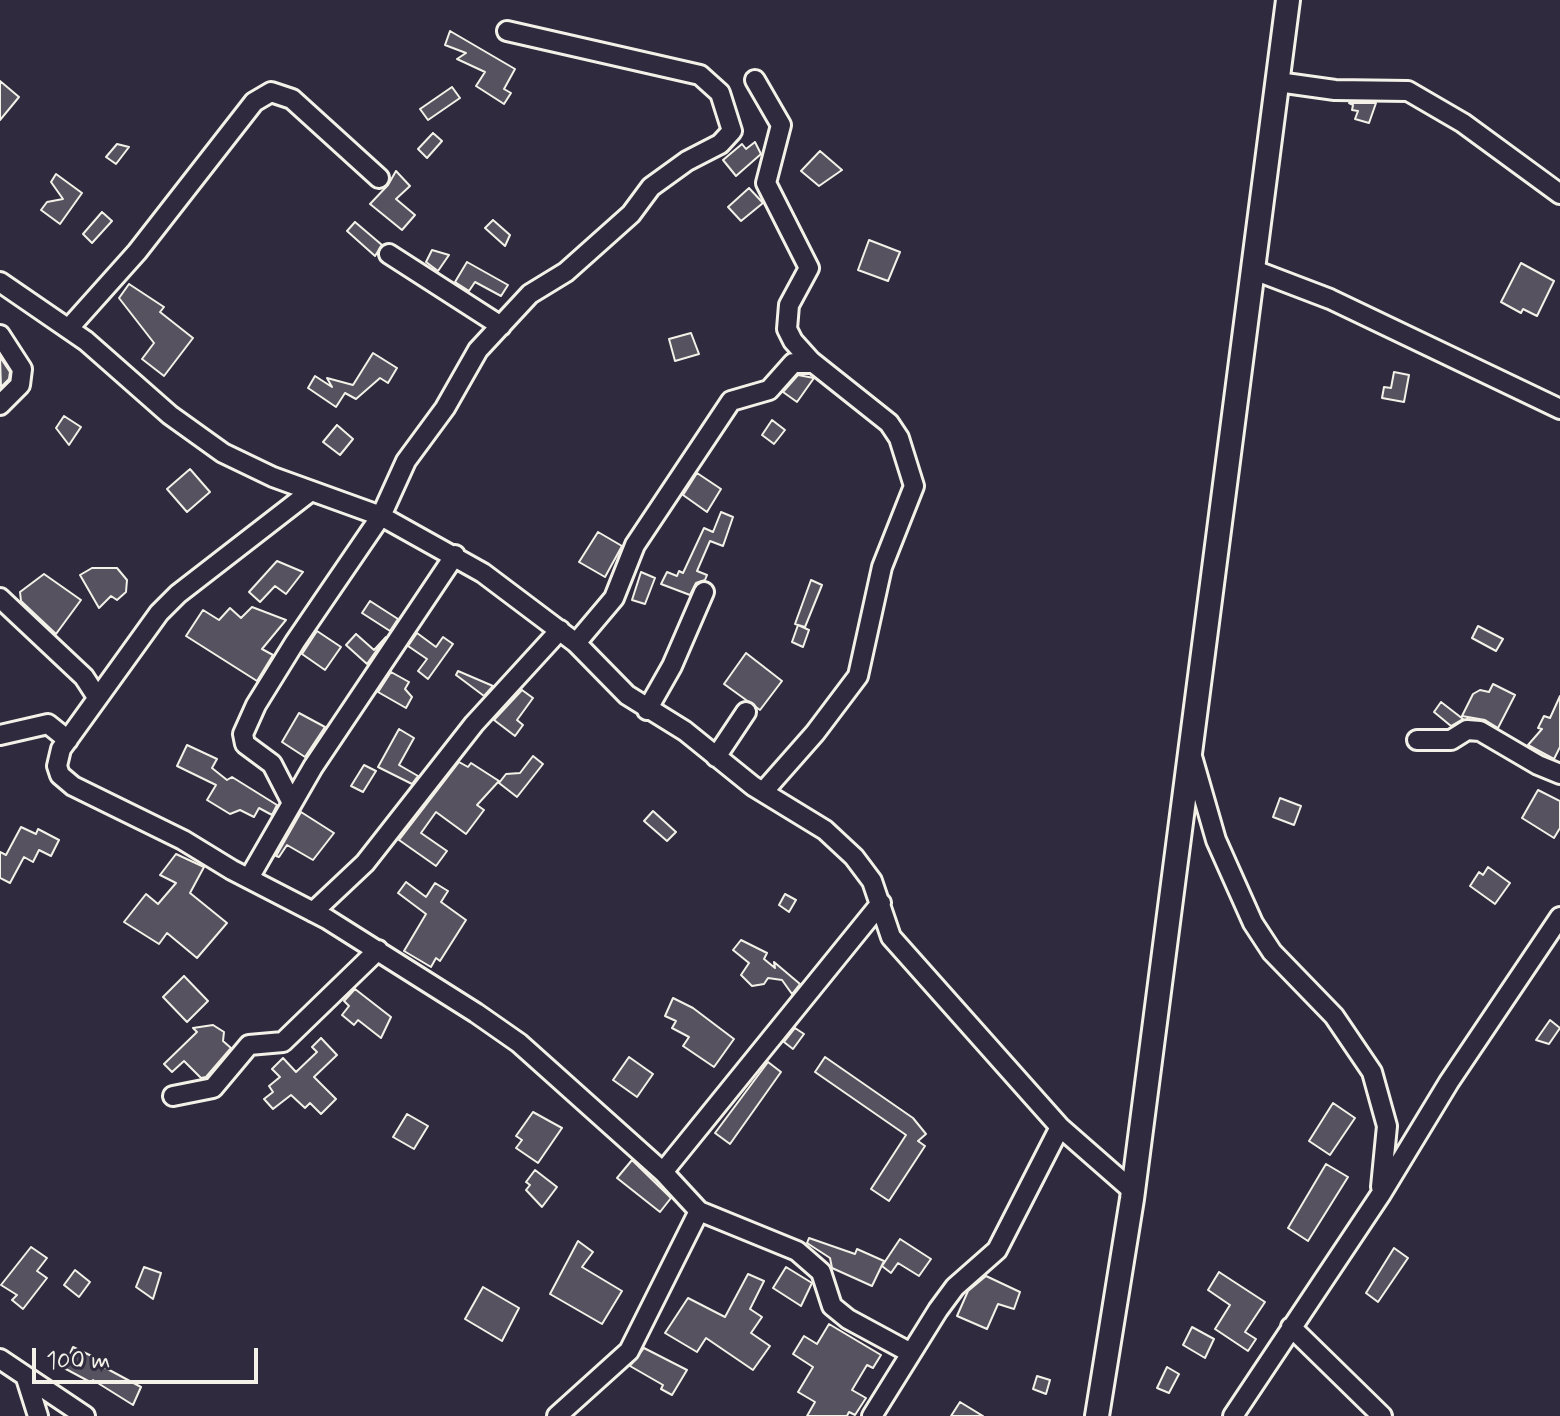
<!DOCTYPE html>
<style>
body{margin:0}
#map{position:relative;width:1560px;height:1416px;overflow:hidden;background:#2f2a3d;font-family:Mynerve,sans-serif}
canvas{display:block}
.scale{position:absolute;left:32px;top:1348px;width:226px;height:36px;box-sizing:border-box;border:4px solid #f4f1e8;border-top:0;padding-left:10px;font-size:24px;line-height:28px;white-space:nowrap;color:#f4f1e8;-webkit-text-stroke:6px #2f2a3d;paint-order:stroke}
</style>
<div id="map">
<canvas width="1560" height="1416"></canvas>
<div class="scale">100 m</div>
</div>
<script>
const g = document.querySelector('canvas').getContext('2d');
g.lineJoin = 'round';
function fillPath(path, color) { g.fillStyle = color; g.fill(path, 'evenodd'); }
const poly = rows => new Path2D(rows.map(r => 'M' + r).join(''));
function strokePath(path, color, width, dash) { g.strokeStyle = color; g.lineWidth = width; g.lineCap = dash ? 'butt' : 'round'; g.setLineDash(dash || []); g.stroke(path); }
const building = poly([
 [450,31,515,69,504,89,511,93,504,104,476,86,485,72,457,59,466,53,445,45,450,31],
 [0,81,19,97,0,120,0,81],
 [452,87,460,98,428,120,420,109,452,87],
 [1349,103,1376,103,1369,123,1355,119,1358,111,1352,110,1353,105,1349,103],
 [433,133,442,141,427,158,418,149,433,133],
 [755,142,761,154,736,176,723,160,742,144,746,149,755,142],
 [117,144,129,147,116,164,106,157,117,144],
 [820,151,842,170,819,186,801,171,820,151],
 [396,171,410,186,396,199,415,215,402,230,370,204,388,185,396,171],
 [56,174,82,193,60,224,41,210,47,202,63,199,51,182,56,174],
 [749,188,763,203,741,221,728,207,749,188],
 [102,212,112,221,92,243,83,234,102,212],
 [493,220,510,235,505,246,485,228,493,220],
 [355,222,382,245,375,256,347,231,355,222],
 [869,240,900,252,888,281,858,270,869,240],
 [432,250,449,255,438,271,426,262,432,250],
 [467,262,508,285,501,296,475,282,469,291,455,282,467,262],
 [1521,263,1554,281,1537,316,1523,309,1521,313,1501,302,1521,263],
 [129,284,164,307,160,312,193,338,164,376,142,359,154,343,119,298,129,284],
 [691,333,699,354,675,361,669,339,691,333],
 [373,353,397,368,388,383,380,378,356,399,345,393,336,407,308,388,315,376,332,387,327,378,353,385,373,353],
 [0,357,10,372,9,379,1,387,0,357],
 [1394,372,1409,375,1404,402,1382,398,1384,387,1391,388,1394,372],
 [798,375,814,378,797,402,783,392,798,375],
 [64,416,81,427,69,445,56,428,64,416],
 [772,420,785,430,774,444,762,435,772,420],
 [337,425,353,439,340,455,323,442,337,425],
 [190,469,210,492,187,512,167,489,190,469],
 [697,473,721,489,707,512,683,495,697,473],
 [721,512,733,517,723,546,710,541,697,571,707,575,705,580,696,583,690,595,661,584,667,572,677,576,679,571,683,573,704,528,713,532,721,512],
 [598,532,622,546,605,577,579,562,598,532],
 [277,561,303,572,286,594,275,586,260,602,249,592,277,561],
 [92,568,117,568,127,580,126,592,117,600,111,596,99,608,80,575,92,568],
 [641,572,655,578,645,604,632,600,641,572],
 [44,574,81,600,56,634,21,601,20,592,44,574],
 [811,580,822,585,805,627,795,624,811,580],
 [370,601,398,619,390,631,362,613,370,601],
 [252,607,286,620,262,649,273,655,257,681,186,636,203,610,219,620,230,608,241,618,252,607],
 [798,625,809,630,803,647,792,642,798,625],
 [1478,626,1503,639,1496,651,1472,638,1478,626],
 [317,631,341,647,325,670,302,654,317,631],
 [417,633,436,647,443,637,453,644,428,679,418,671,427,659,408,646,417,633],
 [356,634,374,650,386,637,367,664,346,645,356,634],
 [746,653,782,681,760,710,724,684,746,653],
 [458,671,493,686,484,696,456,675,458,671],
 [391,672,409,682,405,689,412,697,406,708,378,692,391,672],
 [1493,684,1515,695,1498,728,1485,720,1462,716,1473,694,1480,690,1489,692,1493,684],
 [522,690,533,698,517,720,523,725,515,736,494,720,522,690],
 [1560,696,1560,747,1554,759,1528,745,1542,729,1538,728,1544,716,1550,718,1560,696],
 [1441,702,1463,719,1451,726,1434,712,1441,702],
 [299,713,325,727,305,757,282,742,299,713],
 [399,729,414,738,399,765,418,776,412,784,378,767,399,729],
 [187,745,217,759,212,768,227,780,232,777,277,805,272,815,259,808,254,817,240,810,230,814,207,800,216,785,177,766,187,745],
 [533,756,543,764,517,797,499,783,506,774,520,773,533,756],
 [459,762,468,767,471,763,499,781,477,805,484,810,466,834,436,812,421,833,447,851,436,866,399,840,459,762],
 [364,765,376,771,363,792,351,786,364,765],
 [1538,790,1560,801,1560,828,1554,838,1522,818,1538,790],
 [1280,798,1301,806,1294,825,1273,817,1280,798],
 [653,811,676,832,667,841,644,821,653,811],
 [301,812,334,833,313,860,287,845,279,857,276,856,301,812],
 [21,827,36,834,38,829,59,840,51,856,39,850,33,862,24,857,10,883,0,878,0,852,6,855,21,827],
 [176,854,204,867,190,893,227,923,197,958,167,933,159,944,124,922,146,894,158,904,176,883,160,875,176,854],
 [1488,867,1510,883,1495,904,1470,886,1479,872,1483,875,1488,867],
 [406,882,426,897,435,883,448,891,441,902,466,920,440,961,436,958,431,967,404,951,426,914,398,893,406,882],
 [785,894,796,900,789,912,779,905,785,894],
 [741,940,767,953,764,959,775,968,774,962,800,984,792,994,782,980,768,978,764,984,752,986,741,975,749,963,733,950,741,940],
 [184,976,208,1001,187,1022,163,997,184,976],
 [355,989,391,1017,381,1038,358,1020,354,1025,342,1015,349,1006,344,1001,355,989],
 [673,998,693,1008,734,1039,714,1067,683,1046,689,1037,672,1028,676,1021,665,1016,673,998],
 [1550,1020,1560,1028,1549,1044,1536,1040,1550,1020],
 [213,1025,224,1032,223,1041,231,1048,206,1077,201,1078,184,1061,172,1072,164,1064,197,1032,193,1028,213,1025],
 [795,1028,804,1034,793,1049,784,1042,795,1028],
 [321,1038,337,1055,314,1077,336,1099,321,1114,310,1103,305,1108,291,1095,273,1109,264,1099,273,1092,269,1086,280,1077,272,1069,283,1058,296,1072,317,1052,312,1047,321,1038],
 [629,1057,653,1074,637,1097,613,1080,629,1057],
 [825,1057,913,1118,926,1134,918,1141,925,1146,889,1201,871,1189,906,1135,815,1072,825,1057],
 [768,1062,781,1072,730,1144,715,1133,768,1062],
 [1333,1103,1355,1118,1330,1155,1309,1141,1333,1103],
 [533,1112,562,1128,538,1163,516,1148,522,1140,516,1136,533,1112],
 [407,1114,428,1126,414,1149,393,1137,407,1114],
 [632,1160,671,1198,660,1212,617,1178,632,1160],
 [1326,1164,1348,1177,1308,1241,1288,1228,1326,1164],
 [535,1170,557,1187,542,1207,526,1190,530,1185,526,1182,535,1170],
 [809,1238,855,1254,857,1249,884,1261,872,1286,832,1268,830,1258,807,1243,809,1238],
 [900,1239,931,1259,919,1276,898,1263,891,1273,882,1266,900,1239],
 [578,1241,593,1252,582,1267,622,1291,602,1324,550,1294,578,1241],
 [31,1247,47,1258,37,1271,47,1278,23,1309,12,1300,17,1295,1,1285,31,1247],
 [1394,1248,1408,1258,1378,1302,1366,1293,1394,1248],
 [144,1267,161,1273,153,1299,136,1287,144,1267],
 [786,1267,812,1283,801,1306,773,1288,786,1267],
 [75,1270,90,1282,79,1297,64,1285,75,1270],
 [1219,1272,1265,1302,1245,1332,1256,1339,1248,1351,1215,1329,1230,1305,1208,1290,1219,1272],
 [748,1274,764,1281,750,1309,762,1317,751,1333,770,1346,753,1370,706,1338,697,1352,665,1333,688,1298,725,1317,748,1274],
 [986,1276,1020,1292,1014,1309,998,1304,987,1329,957,1316,968,1291,986,1276],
 [483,1287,519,1308,502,1341,465,1319,483,1287],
 [829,1324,881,1355,873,1368,867,1365,852,1390,866,1398,855,1415,849,1412,847,1416,807,1416,815,1402,798,1392,813,1367,793,1354,804,1336,817,1344,829,1324],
 [1192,1327,1214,1339,1205,1358,1183,1345,1192,1327],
 [73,1347,102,1361,100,1365,141,1387,133,1405,93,1380,92,1383,64,1368,73,1347],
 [644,1348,687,1370,672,1395,661,1389,663,1385,630,1366,644,1348],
 [1167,1367,1179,1374,1169,1393,1157,1388,1167,1367],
 [1037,1376,1050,1380,1046,1394,1033,1389,1037,1376],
 [960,1402,983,1416,951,1416,960,1402]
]);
fillPath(building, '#56525f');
strokePath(building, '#f4f1e8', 2);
const minor = poly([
 [755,80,781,125,766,183,809,268,789,305,787,329,793,341,811,361,889,423,899,438,914,486,882,567,858,676,815,733,763,792],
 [1278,82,1335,90,1408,91,1463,123,1560,194],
 [389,254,501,326],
 [1254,270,1330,299,1560,409],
 [0,282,86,341,170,415,223,453,273,477,381,516,483,573,576,643,627,695,685,731,753,786,825,830,854,857,872,881,891,937,1060,1127,1133,1191],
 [69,328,137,252,254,102,271,92,292,99,379,178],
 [0,335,22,369,20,385,0,405],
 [311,491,178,594,159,613,61,749,57,766,60,775,73,786,183,840,232,870,327,919,476,1013,519,1043,663,1172,699,1211,797,1251,821,1272,832,1306,848,1319,909,1352],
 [0,598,84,677,97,697],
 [576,643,614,598,635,545,731,401,769,390,793,363,813,363],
 [647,710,672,666,704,592],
 [0,735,48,724,68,740],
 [1417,740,1451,740,1467,730,1480,731,1538,765,1560,774],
 [1191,753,1216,840,1253,923,1272,952,1334,1016,1372,1072,1387,1126,1381,1187],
 [716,757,746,712],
 [292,803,272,764,245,744,243,734,256,705,295,642,381,516,406,461,445,408,478,350,530,294,566,272,631,214,651,187,687,161,720,144,732,131,720,93,700,75,507,31],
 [249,878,313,767,455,555],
 [313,912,365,863,474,724,560,630],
 [173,1096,213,1088,249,1045,283,1042,378,950],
 [663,1172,881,903],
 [1291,1327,1382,1416],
 [0,1359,85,1416],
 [26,1378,38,1416],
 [557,1416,629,1351,699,1211],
 [872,1416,938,1310,955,1287,997,1250,1060,1127],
 [1233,1416,1381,1194,1449,1082,1560,917]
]);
const tertiary = poly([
 [1097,1416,1132,1199,1288,0]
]);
strokePath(minor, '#f4f1e8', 24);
strokePath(tertiary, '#f4f1e8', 28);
strokePath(minor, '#2f2a3d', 18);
strokePath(tertiary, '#2f2a3d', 22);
</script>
